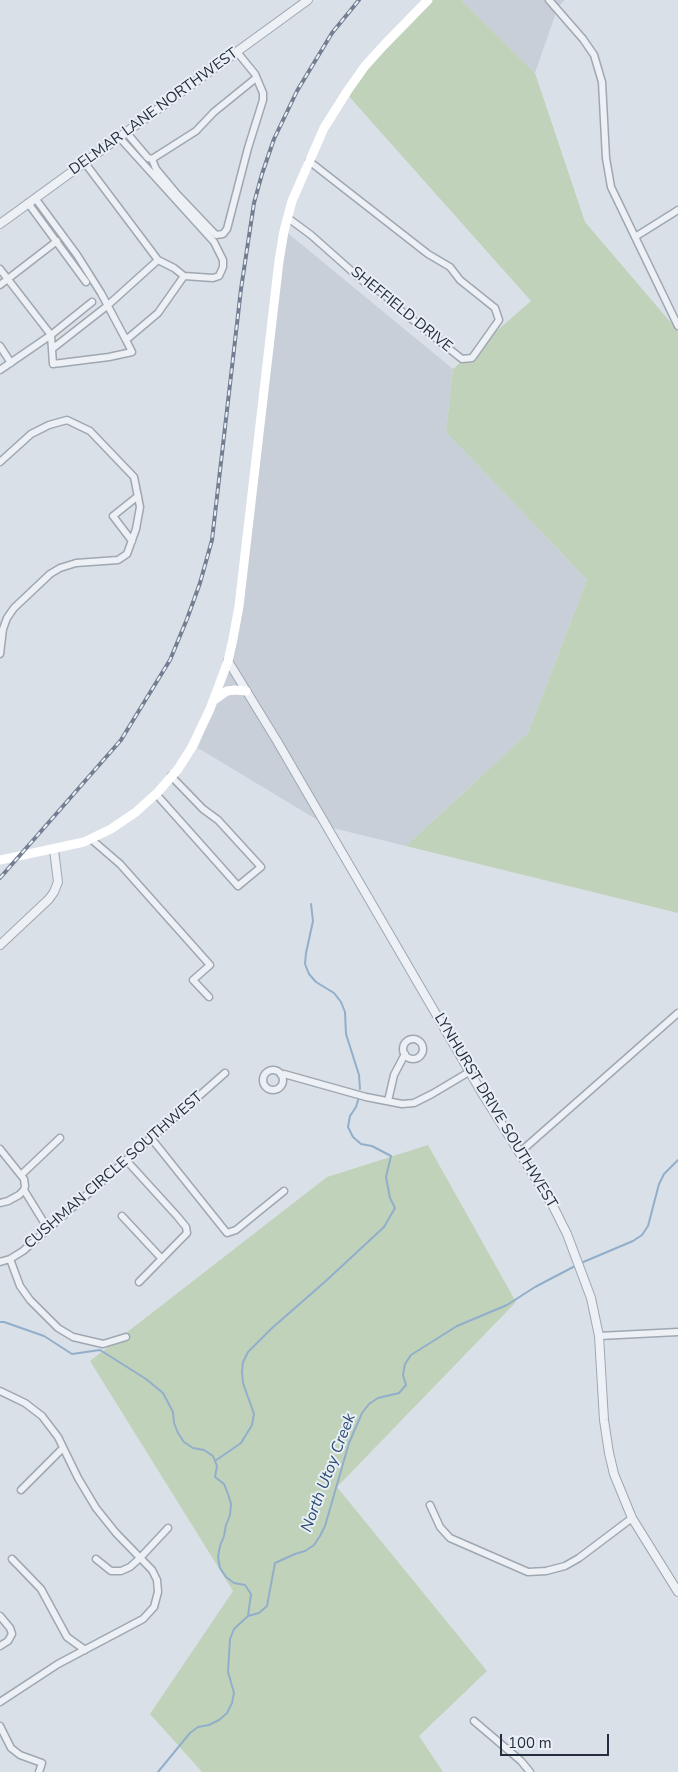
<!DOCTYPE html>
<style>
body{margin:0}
#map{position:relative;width:678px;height:1772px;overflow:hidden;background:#dae0e7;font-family:"Nunito Sans",sans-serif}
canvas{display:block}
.scale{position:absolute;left:500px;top:1734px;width:109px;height:22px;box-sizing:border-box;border:2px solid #232e3e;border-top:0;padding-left:6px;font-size:15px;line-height:18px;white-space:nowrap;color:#232e3e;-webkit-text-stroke:4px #eaeff5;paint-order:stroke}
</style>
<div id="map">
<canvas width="678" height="1772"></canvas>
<div class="scale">100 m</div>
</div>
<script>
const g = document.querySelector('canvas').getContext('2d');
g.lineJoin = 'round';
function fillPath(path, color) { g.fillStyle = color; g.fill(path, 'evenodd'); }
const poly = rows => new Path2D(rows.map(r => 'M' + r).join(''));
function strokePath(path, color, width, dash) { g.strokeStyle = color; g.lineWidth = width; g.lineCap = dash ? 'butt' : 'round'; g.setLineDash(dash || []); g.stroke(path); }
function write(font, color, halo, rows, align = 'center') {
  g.font = font + ' "Nunito Sans",sans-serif'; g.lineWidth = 4; g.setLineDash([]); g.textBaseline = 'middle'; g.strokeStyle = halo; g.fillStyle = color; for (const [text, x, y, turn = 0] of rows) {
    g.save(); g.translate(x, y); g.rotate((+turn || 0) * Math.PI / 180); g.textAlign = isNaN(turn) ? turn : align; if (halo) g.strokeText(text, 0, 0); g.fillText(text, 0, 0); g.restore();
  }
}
fillPath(poly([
 [461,0,565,0,558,7,535,73],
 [284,230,453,369,446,432,587,580,528,733,406,846,329,827,198,748,221,682,237,622]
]), '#c8cfd9');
fillPath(poly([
 [430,0,461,0,535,73,585,222,678,331,678,913,406,846,528,733,587,580,446,432,453,369,531,301,346,93],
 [428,1145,516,1302,337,1487,487,1671,419,1736,443,1772,202,1772,150,1714,233,1591,90,1361,327,1177]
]), '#c1d2bb');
strokePath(poly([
 [311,904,313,921,306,953,305,964,309,974,316,982,334,993,341,1002,345,1012,346,1034,359,1075,360,1089],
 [581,1263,633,1241,642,1235,648,1226,659,1184,664,1174,678,1160],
 [0,1322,4,1322,44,1336,72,1354,100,1350,146,1379,163,1393,173,1412,174,1423,178,1433,184,1442,193,1448,204,1450,213,1456,217,1466,215,1477,224,1484,228,1494,231,1504,230,1515,226,1525,224,1536,220,1546,218,1557,220,1568,226,1577,234,1583,245,1585,251,1594,248,1616],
 [215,1461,241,1443,252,1425,254,1414,243,1383,242,1372,243,1362,248,1352,271,1329,328,1279,384,1227,395,1208,390,1198,386,1177,391,1156,372,1146,361,1144,353,1137,348,1127,350,1116,356,1107,359,1097],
 [158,1772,190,1733,198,1727,209,1725,219,1720,227,1713,232,1703,234,1693,228,1672,230,1639,234,1629,248,1616,259,1613,267,1606,275,1563,295,1554,305,1551,314,1545,320,1536,325,1526,349,1443,362,1413,369,1404,378,1398,399,1393,406,1385,403,1375,405,1364,411,1355,457,1326,507,1305,535,1287,577,1265]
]), '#91afcb', 2);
const minor = poly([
 [549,0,583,39,594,55,602,82,606,158,611,187,678,326],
 [126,132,148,158,152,159,196,131,214,112,256,78],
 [152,159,156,169,176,193,216,235,223,234,227,229,248,148,263,100,263,93,255,74,237,52],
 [85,163,158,260,174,268,184,276],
 [35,198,77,255,101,293,126,340,158,313,184,276,213,278,219,276,223,267,223,260,214,242,119,137],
 [28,203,86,282],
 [288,218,311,235,364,282,385,295,394,305,462,359,472,358,499,320,495,308,460,280,450,267,428,254,309,161],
 [635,237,678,210],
 [0,269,51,335,53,364,109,357,132,352,126,340],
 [0,285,57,241],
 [0,346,11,363],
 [52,349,107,306,158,260],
 [0,370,51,335,92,302],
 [0,462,31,434,49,425,67,420,90,431,134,477,140,507,136,529,127,554,118,560,76,563,60,568,50,574,14,608,7,618,3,629,0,654],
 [132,541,113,516,138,496],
 [156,794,238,886,261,867,218,820,203,809,171,776],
 [91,839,120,864,210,965,193,980,209,997],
 '403 1049a10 10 0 1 1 20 0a10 10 0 1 1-20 0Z',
 '263 1080a10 10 0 1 1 20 0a10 10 0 1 1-20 0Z',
 [281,1075,284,1074,366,1097,402,1104,414,1103,432,1094,469,1072],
 [388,1101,394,1075,405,1054],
 [151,1138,227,1233,236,1230,284,1191],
 [0,1149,24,1179,25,1186,24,1190,19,1195,8,1201,0,1203],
 [519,1153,678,1013],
 [126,1160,177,1216,186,1227,187,1233,139,1282],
 [21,1175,60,1138],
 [24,1190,48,1229],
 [122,1216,162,1259],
 [10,1259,20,1286,30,1300,58,1328,73,1337,103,1344,126,1337],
 [0,1262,10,1259,23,1251,225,1073],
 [599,1336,678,1332],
 [0,1391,25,1403,42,1416,58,1437,78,1478,96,1508,116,1533,152,1570,157,1580,158,1592,154,1607,143,1619,58,1664,0,1702],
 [21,1490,63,1448],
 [430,1505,440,1527,450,1538,528,1572,546,1571,565,1566,579,1558,632,1518],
 [12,1559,41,1589,67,1637,85,1650],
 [96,1559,111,1571,121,1571,130,1567,140,1558,168,1528],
 [0,1616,10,1628,12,1634,8,1641,0,1646],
 [474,1721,521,1761,530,1772],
 [0,1726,11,1748,20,1755,42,1763,39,1772]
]);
const tertiary = poly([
 [0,224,308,0],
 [228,661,277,741,482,1093,553,1206,567,1234,591,1298,599,1336,604,1420,609,1453,614,1474,632,1518,678,1592],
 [0,945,49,899,54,892,58,882,54,850]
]);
strokePath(minor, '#9fa7b1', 9);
strokePath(tertiary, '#9fa7b1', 10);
strokePath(minor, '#edf0f5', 6);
strokePath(tertiary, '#edf0f5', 8);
strokePath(poly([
 [214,700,227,691,235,690,246,691],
 [0,860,84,842,111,829,136,812,158,792,178,769,192,747,210,709,228,661,233,639,239,606,279,261,284,231,292,201,324,128,348,90,365,66,384,45,428,0]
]), '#fff', 9);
const rail = poly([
 [0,878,121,740,170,660,187,619,200,583,212,540,241,289,254,203,262,174,274,139,297,91,332,33,359,0]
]);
strokePath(rail, '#727f92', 4);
strokePath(rail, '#eaeff5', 2, [5.5]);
write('15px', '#232e3e', '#eaeff5', [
 ["DELMAR LANE NORTHWEST",154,112,-36],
 ["SHEFFIELD DRIVE",401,310,39],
 ["LYNHURST DRIVE SOUTHWEST",495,1111,59],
 ["CUSHMAN CIRCLE SOUTHWEST",114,1171,-41]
]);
write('italic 16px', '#2a4f75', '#eaeff5', [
 ["North Utoy Creek",329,1473,-69]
]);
</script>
